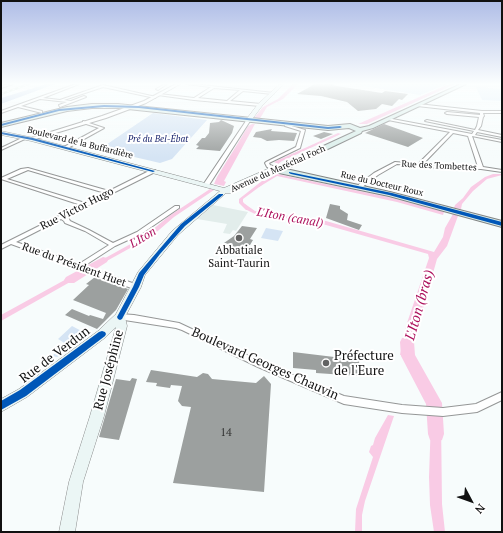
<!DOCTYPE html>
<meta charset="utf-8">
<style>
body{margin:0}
#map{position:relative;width:503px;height:533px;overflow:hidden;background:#f7fcfc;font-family:"PT Serif",serif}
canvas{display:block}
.frame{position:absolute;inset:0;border:2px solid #111;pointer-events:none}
.north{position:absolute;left:451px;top:481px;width:40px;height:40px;-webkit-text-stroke:3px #fff;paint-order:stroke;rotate:131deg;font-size:11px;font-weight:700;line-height:16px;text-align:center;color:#111}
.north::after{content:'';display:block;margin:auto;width:14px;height:18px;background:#111;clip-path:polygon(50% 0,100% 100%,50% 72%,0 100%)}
</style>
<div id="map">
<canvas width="503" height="533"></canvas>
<div class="frame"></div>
<div class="north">N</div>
</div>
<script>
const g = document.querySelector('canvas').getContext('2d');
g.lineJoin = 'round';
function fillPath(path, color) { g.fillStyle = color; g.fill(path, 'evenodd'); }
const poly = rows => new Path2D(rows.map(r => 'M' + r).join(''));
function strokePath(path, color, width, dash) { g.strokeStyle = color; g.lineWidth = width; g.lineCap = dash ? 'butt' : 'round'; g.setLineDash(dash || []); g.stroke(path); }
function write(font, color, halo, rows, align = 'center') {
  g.font = font + ' "PT Serif",serif'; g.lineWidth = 4; g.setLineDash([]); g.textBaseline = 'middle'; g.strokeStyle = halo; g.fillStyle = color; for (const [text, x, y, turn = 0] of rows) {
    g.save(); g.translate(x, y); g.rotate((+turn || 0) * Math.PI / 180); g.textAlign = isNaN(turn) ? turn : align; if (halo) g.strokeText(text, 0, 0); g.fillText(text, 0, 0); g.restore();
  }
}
fillPath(poly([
 [153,113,207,120,172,159,160,163,100,149],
 [266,228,283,231,278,241,261,238],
 [72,326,89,335,61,355,57,357,52,356,66,344,58,339]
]), '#d5e4f4');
fillPath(poly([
 [47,84,55,84,1,104,1,98]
]), '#c3d4ec');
fillPath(poly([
 [350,84,447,84,420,95],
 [476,87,502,89,502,101,482,100]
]), '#e0eef8');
fillPath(poly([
 [213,205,248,212,236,231,233,230,230,234,223,233,227,224,197,219]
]), '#e2edeb');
fillPath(poly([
 [293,84,298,84,283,99,267,107,259,120,254,118,263,107,278,99],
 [449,84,455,84,367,124,358,124],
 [252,124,255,124,224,181,226,182,224,186,214,184,217,177,238,143,248,126],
 [338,133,341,134,282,161,278,164,274,162],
 [277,174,388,197,444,212,443,215,397,202,277,176,259,187,256,186],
 [493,174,502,174,502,175,487,179,473,191,462,204,461,209,454,208,455,205,463,198,471,187,485,177],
 [210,189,214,190,174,217,152,236,94,268,89,267,145,236,169,216],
 [241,204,245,204,255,211,326,221,434,252,443,237,445,228,453,214,458,216,447,246,437,259,413,344,414,356,400,355,406,326,429,258,428,254,319,223,255,214,247,210],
 [81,271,86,273,1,321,1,315],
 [414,372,424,373,435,396,441,403,428,403,424,390],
 [388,415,394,416,365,501,362,515,362,532,355,532,356,509,373,457,369,452,371,446,373,445,375,438],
 [431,419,441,419,442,504,445,532,434,532,430,505,429,477]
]), '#f9cbe5');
fillPath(poly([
 [262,181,266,181,266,182,243,199,243,202,250,209,250,210,246,210,239,203,239,199,262,181]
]), '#f9cbe5');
fillPath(poly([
 [103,257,107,258,108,260,107,262,74,283,66,283,64,280,66,277,103,257],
 [407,337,412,338,414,342,415,355,442,403,444,434,442,440,436,442,430,440,428,434,426,404,401,356,400,342,402,338,407,337]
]), '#f9cbe5');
fillPath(poly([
 [315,84,334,84,331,85,382,93,385,91,408,94,402,100,399,99,392,106,382,104,376,109,358,111,347,102,321,96,297,94],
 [221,120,234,126,232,133,220,151,196,149,199,146,196,145,202,138,205,138,209,133,210,123,219,122],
 [384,124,401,130,423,138,408,147,365,133],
 [272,129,271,131,297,133,294,141,279,140,267,141,261,138,253,137,256,132],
 [324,132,333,134,321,139,313,136],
 [330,204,340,206,340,209,348,214,347,220,362,225,359,230,326,218],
 [242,226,257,228,250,239,253,240,250,245,248,245,239,253,230,252,236,248,229,246,229,244,224,243,234,236],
 [95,277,128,289,116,310,97,329,65,315,72,309,89,316,90,315,103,319,106,313,73,300,89,285,86,284],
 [293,352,359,360,360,376,316,373,316,370,293,368],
 [151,370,197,377,203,373,208,374,212,379,256,383,264,376,271,384,264,492,173,483,191,407,182,406,178,401,182,386,171,385,170,388,156,386,157,383,146,382],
 [132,378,137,379,119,440,99,437,116,379,130,381]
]), '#9ca09f');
const minor = poly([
 [10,84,13,84,1,88,1,86,10,84],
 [76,84,79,84,43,98,60,100,103,85,156,97,155,98,103,87,64,100,71,101,84,96,86,97,60,107,59,105,67,102,40,99,21,106,42,111,42,113,18,107,1,113,1,111,76,84],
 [165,84,167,84,158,90,156,89,165,84],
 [186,84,192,84,274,93,273,94,243,91,230,101,261,104,260,106,194,100,158,95,159,94,194,98,211,87,186,84],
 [214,88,240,90,227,101,198,98,214,88],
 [418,104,482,111,502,111,502,113,483,113,484,116,483,117,481,126,478,130,502,135,502,137,477,132,475,135,502,140,502,142,472,136,483,167,502,170,502,172,481,169,440,168,397,164,378,175,361,188,357,188,357,186,374,173,395,162,419,164,420,162,450,132,388,120,387,120,387,118,472,134,474,131,425,121,427,120,475,130,477,126,479,117,447,114,445,113,447,112,480,115,480,113,417,106,418,104],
 [453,133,468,136,478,167,440,166,423,164,453,133],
 [83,121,104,128,66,149,64,149,64,147,99,128,83,123,83,121],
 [285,124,305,130,300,148,269,163,270,165,275,167,275,169,267,167,265,163,266,162,296,147,301,131,285,126,285,124],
 [24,137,27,138,1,150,1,148,24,137],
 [28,168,109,191,151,170,155,170,155,172,65,217,69,219,70,221,89,230,113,243,137,232,175,206,179,206,179,208,141,234,115,246,84,266,138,285,139,287,138,289,134,289,11,244,1,249,1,245,81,205,1,179,1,178,21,169,28,168],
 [28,170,105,193,85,203,7,179,28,170],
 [61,219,64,221,65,223,85,231,109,245,79,264,16,242,61,219],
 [120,314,134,315,179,323,264,363,344,396,402,405,443,408,476,404,502,392,502,400,477,412,443,416,402,413,344,404,258,367,182,330,176,328,118,319,117,317,118,315,120,314]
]);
const tertiary = poly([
 [176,84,180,84,146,103,106,118,32,140,28,139,102,116,144,101,176,84],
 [248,120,250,121,209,185,208,186,204,186,203,185,246,121,248,120]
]);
const secondary = poly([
 [280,84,284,84,262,106,250,122,246,122,245,121,258,104,280,84],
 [1,131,34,138,224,188,272,167,277,168,231,190,233,192,232,193,226,193,178,235,145,275,141,287,125,317,127,326,104,416,83,482,75,532,59,532,69,482,90,416,116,327,106,337,27,397,1,412,1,399,19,389,98,331,116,314,138,272,172,231,220,191,31,141,1,135,1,131]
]);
const primary = poly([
 [461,84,466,84,373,128,362,131,361,133,286,169,390,192,502,221,502,227,389,196,274,172,270,168,274,166,278,167,356,131,349,128,328,130,118,108,92,108,67,111,1,127,1,123,67,107,92,104,118,104,328,126,350,124,360,128,369,126,461,84]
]);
strokePath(minor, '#959797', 2);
strokePath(tertiary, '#959797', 2);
strokePath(secondary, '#8b8d8d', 1);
strokePath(primary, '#828484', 2);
fillPath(minor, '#feffff');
fillPath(tertiary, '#feffff');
fillPath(secondary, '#ebf6f5');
fillPath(primary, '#daeeea');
const rail = poly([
 [1,94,29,84]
]);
strokePath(rail, '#c4dac6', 2);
strokePath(rail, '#fff', 1, [3]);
fillPath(poly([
 [104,105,139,106,328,127,340,126,342,127,340,128,328,129,139,108,104,107,59,111,1,126,1,124,59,109,104,105],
 [1,132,33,138,155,171,153,172,32,140,1,134,1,132],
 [289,172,392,193,502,222,502,226,389,195,291,174,289,173,289,172],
 [219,194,223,194,223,195,185,226,160,254,144,275,139,287,122,319,120,320,118,319,117,317,133,287,139,273,181,224,219,194],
 [102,331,105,332,106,334,105,336,26,396,1,410,1,401,20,390,99,332,102,331]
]), '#0057b8');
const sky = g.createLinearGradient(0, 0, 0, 158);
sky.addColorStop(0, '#afbde7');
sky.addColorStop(0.53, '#fbfefe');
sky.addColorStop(1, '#fbfefe00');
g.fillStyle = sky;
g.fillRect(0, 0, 503, 158);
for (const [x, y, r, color] of [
 [239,238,4,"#626363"],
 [326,363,4,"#626363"]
]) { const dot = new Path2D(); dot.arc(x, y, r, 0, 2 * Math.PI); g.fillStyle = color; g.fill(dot); strokePath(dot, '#fff', 1.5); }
write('italic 9px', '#1b266e', '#fff', [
 ["Pré du Bel-Ébat",158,139]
]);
write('9px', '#111', '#fff', [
 ["Boulevard de la Buffardière",80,143,14],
 ["Rue des Tombettes",439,166,3],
 ["Avenue du Maréchal Foch",278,169,-24],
 ["Rue du Docteur Roux",382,184,13]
]);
write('11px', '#111', '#fff', [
 ["Rue Victor Hugo",77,209,-27],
 ["Rue du Président Huet",74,265,20]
]);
write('11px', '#111', '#fff', [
 ["Abbatiale",239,251],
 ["Saint-Taurin",239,264]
]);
write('11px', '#343534', null, [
 ["14",226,433]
]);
write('italic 12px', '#ac105c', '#fff', [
 ["L'Iton (canal)",290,218,10],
 ["L'Iton",143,238,-31]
]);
write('13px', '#111', '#fff', [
 ["Rue de Verdun",55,355,-37],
 ["Boulevard Georges Chauvin",265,364,24],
 ["Rue Joséphine",109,370,-75]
]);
write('13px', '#111', '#fff', [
 ["Préfecture",334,356],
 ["de l'Eure",334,371]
], 'left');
write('italic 14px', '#ac105c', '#fff', [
 ["L'Iton (bras)",420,305,-74]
]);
</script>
